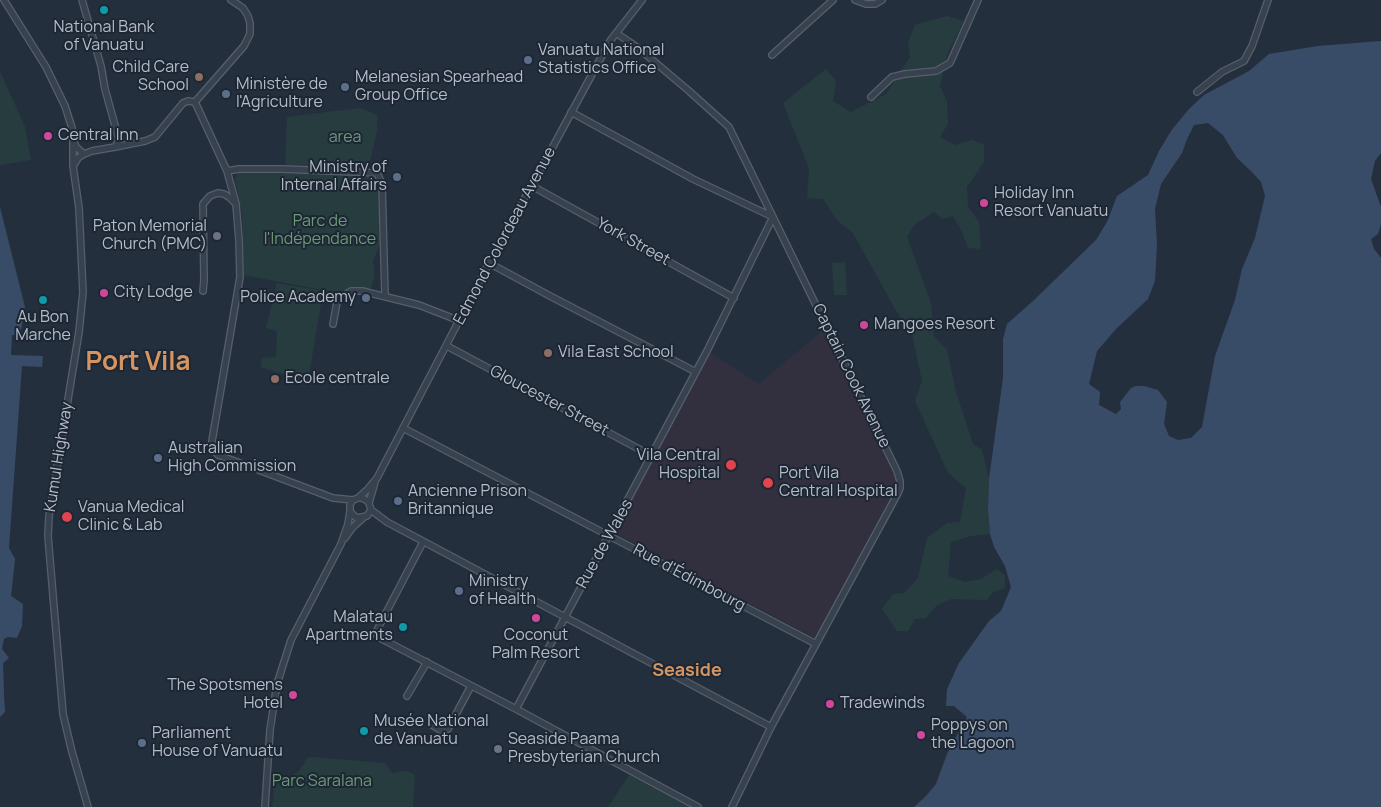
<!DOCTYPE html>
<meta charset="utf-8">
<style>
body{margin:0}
canvas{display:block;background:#242f3e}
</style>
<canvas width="1381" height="807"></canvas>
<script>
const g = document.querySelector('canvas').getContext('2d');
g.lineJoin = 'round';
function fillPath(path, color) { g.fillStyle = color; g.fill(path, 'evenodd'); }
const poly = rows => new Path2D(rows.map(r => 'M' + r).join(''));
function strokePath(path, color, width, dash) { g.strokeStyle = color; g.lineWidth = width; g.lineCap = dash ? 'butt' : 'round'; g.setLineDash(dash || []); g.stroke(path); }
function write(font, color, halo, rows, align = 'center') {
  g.font = font + ' Manrope,sans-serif'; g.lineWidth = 4; g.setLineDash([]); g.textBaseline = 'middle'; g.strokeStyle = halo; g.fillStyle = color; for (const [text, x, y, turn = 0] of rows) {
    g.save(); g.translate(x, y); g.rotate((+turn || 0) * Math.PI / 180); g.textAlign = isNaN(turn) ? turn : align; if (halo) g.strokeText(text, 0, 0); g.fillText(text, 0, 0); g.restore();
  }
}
fillPath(poly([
 [826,328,896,478,896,488,815,638,615,533,660,439,707,351,759,384]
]), '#32303f');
fillPath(poly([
 [947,16,964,21,948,53,940,86,947,102,948,124,940,137,955,145,972,140,984,145,984,162,967,187,968,207,979,222,981,249,968,248,961,230,953,216,942,219,934,212,914,225,907,237,931,303,934,336,947,350,956,392,973,444,982,450,989,479,988,509,990,534,971,536,951,542,948,576,965,582,981,579,997,569,1005,575,1005,588,993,592,987,600,951,599,937,605,926,618,915,619,908,631,897,631,882,609,893,594,904,593,918,578,927,538,947,523,960,522,966,488,948,473,915,401,922,381,912,334,895,309,853,233,838,221,823,199,807,198,809,168,783,103,826,69,836,81,833,101,851,112,886,94,910,57,908,42,915,25],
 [0,71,25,127,31,160,0,165],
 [360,108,377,115,377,131,370,161,365,168,285,166,287,117],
 [263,171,370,175,378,186,380,244,373,261,375,277,370,289,359,289,333,292,244,275,242,213,235,181,236,176,239,172],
 [845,262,847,295,834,295,832,263],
 [277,283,323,291,308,381,260,367,262,358,276,357,277,331,266,328],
 [310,757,385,763,392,773,407,771,415,775,413,807,272,807,274,790,272,787,272,779,275,776,278,775,281,781,288,778,298,772,304,764,306,759],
 [629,775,689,807,608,807]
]), '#263c3f');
fillPath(poly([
 [1381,41,1381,153,1375,161,1371,179,1381,207,1381,224,1378,234,1371,239,1374,249,1381,258,1381,807,914,807,926,796,936,784,947,754,967,717,954,706,946,706,947,689,959,663,989,621,1001,611,1011,587,1005,566,994,547,990,534,988,509,989,479,1003,378,1003,339,1007,324,1033,301,1096,240,1107,222,1117,196,1148,175,1159,151,1171,131,1188,110,1204,95,1249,71,1269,54,1318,46],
 [1208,123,1223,135,1237,158,1252,172,1261,182,1265,196,1255,238,1242,269,1235,300,1215,356,1202,427,1191,438,1178,440,1169,436,1164,424,1167,402,1158,390,1144,386,1136,386,1131,388,1120,402,1121,409,1116,414,1099,405,1100,392,1089,384,1097,351,1116,329,1148,299,1155,281,1157,245,1155,209,1161,184,1182,153,1187,139,1194,125],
 [0,207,25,307,20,335,12,335,11,355,43,356,42,367,22,366,9,548,15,559,11,596,23,604,22,626,17,638,8,637,4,639,2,649,9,658,3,663,4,695,5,712,0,717]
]), '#394c67');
const minor = poly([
 [4,0,46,67,65,106,72,128,73,139,76,147,84,154],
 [855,0,866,4,875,4,882,0],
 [616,33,637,47,689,91,729,127,897,471,900,481,900,488,898,493,771,727,732,807],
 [772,55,833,0],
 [1197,92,1222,72,1244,61,1252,46,1268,0],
 [871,97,892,77,905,74,936,71,950,63,978,0],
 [195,102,227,171,236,204,239,240,240,277,212,441,212,448,218,455,240,463,333,498,353,500],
 [571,112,693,179,773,217],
 [73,139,73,166,79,208,83,292,79,332,52,497,49,516,48,536,63,714,72,752,88,807],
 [115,147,145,141,155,137,183,103,188,101,195,102,244,46,250,34,250,23,248,16,243,8,231,0],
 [74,165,78,158,84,154,92,151,115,147,119,140,105,89,101,66,82,0],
 [227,171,239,169,282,169,377,173,382,184,385,296],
 [532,186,734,298],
 [489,263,550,296,696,372],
 [203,291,204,280,203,204,210,196,218,193,224,194,229,197,236,204],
 [333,324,337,302,342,297,351,291,362,291,419,305,460,321],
 [447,346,652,456],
 [403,428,816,644],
 [358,498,367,490,377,478,489,263,543,165,610,41,642,0],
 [369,503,375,482],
 [371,510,367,516,357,518,353,515,350,511,350,504,353,500,358,498,362,498,366,500,369,503,371,510,387,522,771,727],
 [345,538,353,527,363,518],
 [423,542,377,630,376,634,378,637,516,709,698,807],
 [407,696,427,662],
 [516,709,707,351,773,217],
 [432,725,442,731,448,729,471,686],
 [265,807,270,730,277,684,291,640,341,544,348,524,350,511]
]);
strokePath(minor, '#565f6c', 8);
strokePath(minor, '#38414e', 5.5);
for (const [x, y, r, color] of [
 [104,10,5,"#0f9aa8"],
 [528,60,5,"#5c6f8a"],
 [199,77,5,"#8d6e63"],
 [345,87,5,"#5c6f8a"],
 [226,94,5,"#5c6f8a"],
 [48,136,5,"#d1479c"],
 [397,177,5,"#5c6f8a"],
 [984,203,5,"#d1479c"],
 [217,236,5,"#6b7280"],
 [104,293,5,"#d1479c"],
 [366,298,5,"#5c6f8a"],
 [43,300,5,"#0f9aa8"],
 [864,325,5,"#d1479c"],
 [548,353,5,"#8d6e63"],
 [275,379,5,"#8d6e63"],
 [158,458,5,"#5c6f8a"],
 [731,465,6,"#e0444e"],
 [768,483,6,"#e0444e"],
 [398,501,5,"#5c6f8a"],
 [67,517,6,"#e0444e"],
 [459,591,5,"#5c6f8a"],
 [536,618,5,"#d1479c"],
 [403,627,5,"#0f9aa8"],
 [293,695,5,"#d1479c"],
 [830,704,5,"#d1479c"],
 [364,731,5,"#0f9aa8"],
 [921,735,5,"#d1479c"],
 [142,743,5,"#5c6f8a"],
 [498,749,5,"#6b7280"]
]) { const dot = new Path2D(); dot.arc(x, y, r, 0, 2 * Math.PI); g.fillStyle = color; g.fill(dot); strokePath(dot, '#1d2633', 2); }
write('16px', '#b4bcc9', '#1d2633', [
 ["National Bank",104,28,"center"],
 ["of Vanuatu",104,46,"center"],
 ["Vanuatu National",538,51],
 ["Statistics Office",538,69],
 ["Child Care",189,68,"right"],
 ["School",189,86,"right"],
 ["Melanesian Spearhead",355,78],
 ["Group Office",355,96],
 ["Ministère de",236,85],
 ["l'Agriculture",236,103],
 ["Central Inn",58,136],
 ["Ministry of",387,168,"right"],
 ["Internal Affairs",387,186,"right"],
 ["Holiday Inn",994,194],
 ["Resort Vanuatu",994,212],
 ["Paton Memorial",207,227,"right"],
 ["Church (PMC)",207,245,"right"],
 ["City Lodge",114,293],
 ["Police Academy",356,298,"right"],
 ["Au Bon",43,318,"center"],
 ["Marche",43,336,"center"],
 ["Mangoes Resort",874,325],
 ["Vila East School",558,353],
 ["Ecole centrale",285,379],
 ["Australian",168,449],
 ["High Commission",168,467],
 ["Vila Central",720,456,"right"],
 ["Hospital",720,474,"right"],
 ["Port Vila",779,474],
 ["Central Hospital",779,492],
 ["Ancienne Prison",408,492],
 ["Britannique",408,510],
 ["Vanua Medical",78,508],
 ["Clinic & Lab",78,526],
 ["Ministry",469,582],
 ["of Health",469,600],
 ["Malatau",393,618,"right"],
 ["Apartments",393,636,"right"],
 ["Coconut",536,636,"center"],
 ["Palm Resort",536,654,"center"],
 ["The Spotsmens",283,686,"right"],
 ["Hotel",283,704,"right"],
 ["Tradewinds",840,704],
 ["Musée National",374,722],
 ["de Vanuatu",374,740],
 ["Poppys on",931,726],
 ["the Lagoon",931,744],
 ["Parliament",152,734],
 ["House of Vanuatu",152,752],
 ["Seaside Paama",508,740],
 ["Presbyterian Church",508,758]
], 'left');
write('16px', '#6b9a76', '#1d2633', [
 ["area",345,138],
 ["Parc de",320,222],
 ["l'Indépendance",320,240],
 ["Parc Saralana",322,782]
]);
write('16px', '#b4bcc9', '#1d2633', [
 ["Edmond Colordeau Avenue",505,236,-62],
 ["York Street",633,242,29],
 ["Captain Cook Avenue",851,376,64],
 ["Gloucester Street",549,401,28],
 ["Kumul Highway",59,457,-81],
 ["Rue de Wales",605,544,-61],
 ["Rue d'Édimbourg",689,578,28]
]);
write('bold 18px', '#d59563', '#1d2633', [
 ["Seaside",687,671]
]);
write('bold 26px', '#d59563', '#1d2633', [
 ["Port Vila",138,363]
]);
</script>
